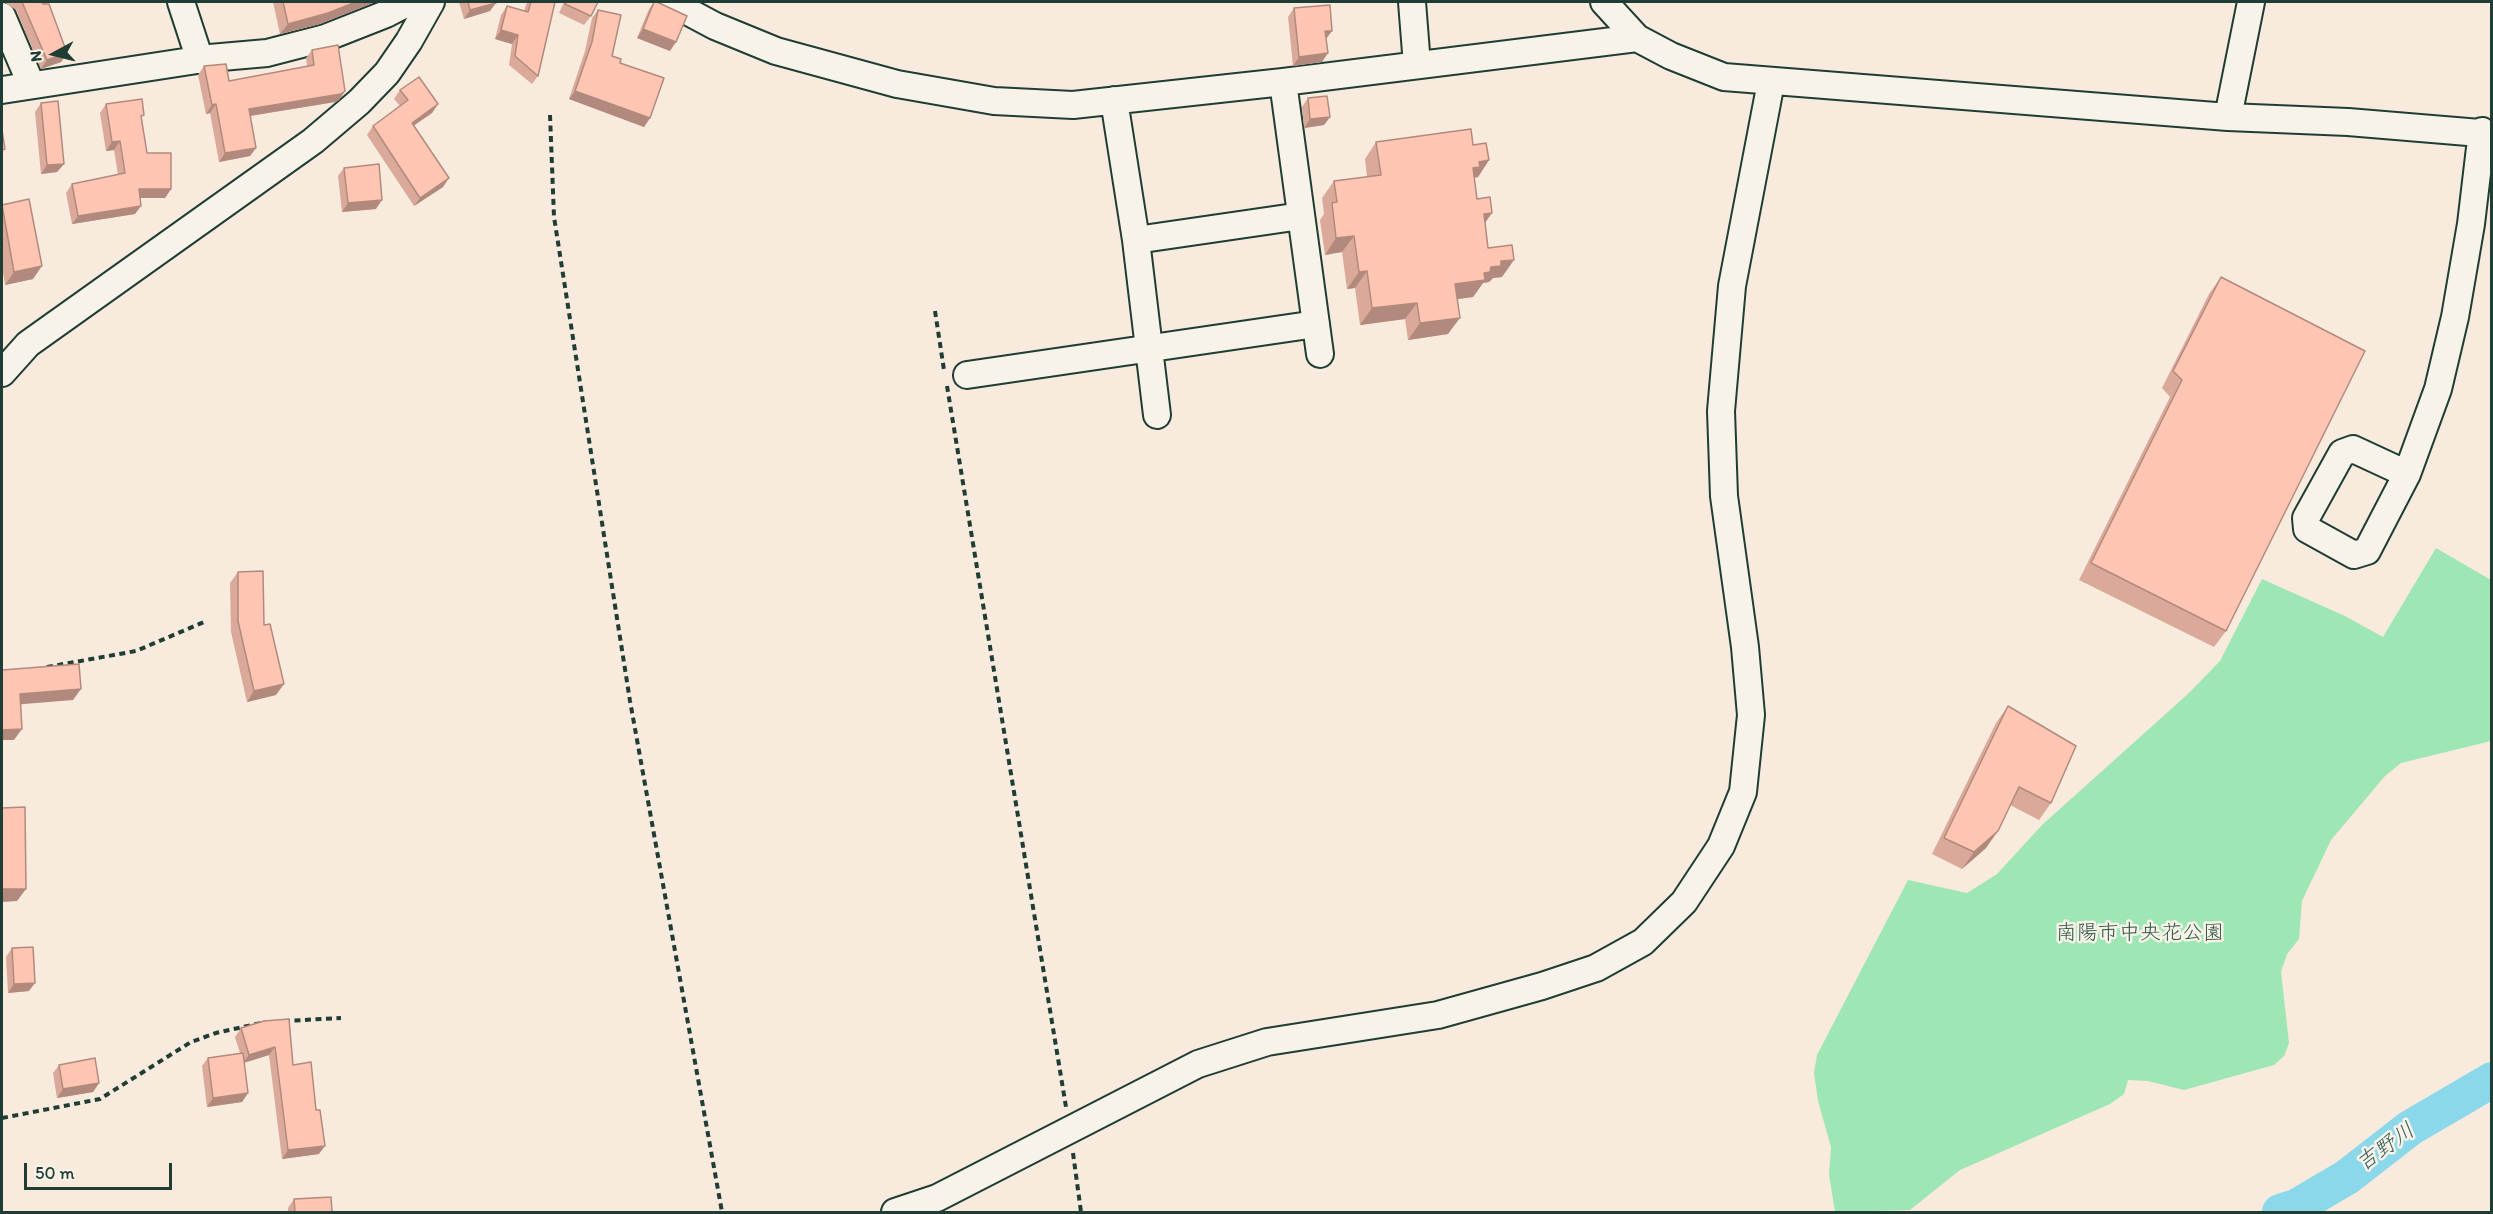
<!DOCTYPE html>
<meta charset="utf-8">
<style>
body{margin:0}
#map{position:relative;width:2493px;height:1214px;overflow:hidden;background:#f8eadd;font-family:Itim,sans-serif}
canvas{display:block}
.frame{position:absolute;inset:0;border:3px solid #1f3d34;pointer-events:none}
.north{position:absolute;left:24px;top:24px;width:60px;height:60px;-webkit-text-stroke:4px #f7f3e8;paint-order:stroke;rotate:263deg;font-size:16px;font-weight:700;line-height:24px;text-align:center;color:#1f3d34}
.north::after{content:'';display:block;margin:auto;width:21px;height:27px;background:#1f3d34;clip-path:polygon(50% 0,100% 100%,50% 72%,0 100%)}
.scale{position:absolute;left:24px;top:1163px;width:148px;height:27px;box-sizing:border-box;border:3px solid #1f3d34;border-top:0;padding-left:8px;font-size:18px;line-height:21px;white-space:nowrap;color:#1f3d34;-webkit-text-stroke:4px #f7f3e8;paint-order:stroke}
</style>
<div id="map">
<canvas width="2493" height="1214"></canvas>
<div class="frame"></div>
<div class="north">N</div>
<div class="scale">50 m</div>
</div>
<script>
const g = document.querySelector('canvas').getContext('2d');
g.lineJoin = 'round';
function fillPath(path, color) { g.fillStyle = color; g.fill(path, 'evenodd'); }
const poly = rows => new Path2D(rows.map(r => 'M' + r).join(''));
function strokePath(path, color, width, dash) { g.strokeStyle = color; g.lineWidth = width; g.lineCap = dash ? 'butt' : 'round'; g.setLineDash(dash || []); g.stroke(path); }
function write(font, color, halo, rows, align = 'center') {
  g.font = font + ' Itim,"Klee One",sans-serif'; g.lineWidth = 5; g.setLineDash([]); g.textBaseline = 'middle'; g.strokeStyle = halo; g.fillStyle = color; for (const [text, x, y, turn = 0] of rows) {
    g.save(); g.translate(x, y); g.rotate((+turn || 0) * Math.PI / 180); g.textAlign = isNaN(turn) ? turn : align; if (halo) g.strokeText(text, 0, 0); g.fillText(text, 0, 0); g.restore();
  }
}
fillPath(poly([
 [2436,548,2491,580,2491,741,2401,763,2385,776,2331,840,2302,901,2299,939,2287,954,2281,972,2289,1043,2284,1056,2274,1065,2184,1090,2148,1081,2128,1080,2124,1094,2110,1104,1960,1170,1910,1210,1835,1212,1829,1174,1831,1147,1818,1101,1814,1073,1817,1055,1908,880,1967,893,1997,874,2042,825,2189,693,2220,661,2262,579,2345,616,2383,637]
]), '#9ee6b4');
strokePath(poly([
 [2280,1212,2296,1207,2347,1177,2410,1128,2492,1080]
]), '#8bd8ea', 36);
const minor = poly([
 [181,2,200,60],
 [670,2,715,26,776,51,897,84,994,101,1073,105,1283,82,1637,38],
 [1412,2,1417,65],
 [1604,2,1637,38,1671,56,1724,77,2228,117,2348,122,2492,134],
 [2,16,31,84],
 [1283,82,1320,354],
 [2,90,210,58,267,53,325,38,386,14,409,2],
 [1114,100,1136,240,1157,415],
 [2228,117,2251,2],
 [1136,240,1301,216],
 [2,373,28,344,313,141,359,102,387,73,409,41,431,2],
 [967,375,1316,324],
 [2407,474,2353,449,2342,453,2306,518,2307,529,2354,555,2367,551,2407,474,2438,389,2455,317,2471,224,2482,131],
 [895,1212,937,1198,1198,1064,1267,1042,1438,1015,1542,986,1596,968,1643,942,1684,902,1721,846,1743,792,1751,715,1745,647,1724,496,1721,411,1732,286,1771,82]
]);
strokePath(minor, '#1f3d34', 30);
strokePath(poly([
 [550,115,554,217,630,701,722,1212],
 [935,311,944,370],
 [947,386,1066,1107],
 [47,667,136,651,204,622],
 [284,1021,341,1018],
 [2,1118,100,1099,191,1042,216,1033,265,1022],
 [1073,1153,1081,1212]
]), '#1f3d34', 4, [6, 4.5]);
strokePath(minor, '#f7f3e8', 26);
fillPath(poly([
 [4,2,42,2,67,53,61,62,41,69,16,10],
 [273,2,375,2,320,24,280,34],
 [459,2,495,2,490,11,464,19],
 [527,2,555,2,538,76,532,84,509,65,512,44,495,39,501,15,507,6,524,11],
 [564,2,598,2,591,16,584,25,559,13],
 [654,2,670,51,637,38,649,9],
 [1294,8,1326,39,1322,62,1293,66,1288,17],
 [598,10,612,56,650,118,644,127,569,99,585,51,592,18],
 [312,50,345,91,339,100,335,102,250,116,256,148,250,156,219,162,210,113,206,114,198,75,204,66,229,81,307,66,306,58],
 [400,90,438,104,432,113,414,125,443,187,414,206,367,135,373,126,400,106,394,99],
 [1308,98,1330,117,1324,125,1304,128,1302,107],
 [41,103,64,164,57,172,41,174,35,112],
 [106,104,142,119,147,153,171,189,165,198,140,198,135,214,72,224,66,193,72,184,118,175,114,150,106,151,100,113],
 [1376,142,1473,145,1489,160,1478,177,1474,178,1477,199,1485,222,1488,248,1502,277,1493,278,1489,282,1483,283,1473,297,1457,299,1448,334,1408,340,1405,319,1360,325,1355,288,1347,289,1342,252,1325,255,1320,220,1324,214,1322,198,1334,181,1367,177,1365,159],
 [344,168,376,209,342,212,338,176],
 [2,205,33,279,5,285,2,265],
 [2221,277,2226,631,2214,647,2079,580,2170,397,2162,388,2209,294],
 [238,572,276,695,247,702,231,632,230,583],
 [2008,706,2051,803,2039,820,2010,805,1986,848,1962,869,1932,854,1996,723],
 [12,948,29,991,8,993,6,957],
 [264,1021,293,1065,319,1154,282,1159,269,1055,244,1063,248,1093,242,1102,207,1107,202,1066,208,1058,240,1053,235,1037,241,1028],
 [59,1065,99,1083,93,1092,57,1098,53,1073],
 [294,1199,332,1212,288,1212,288,1208]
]), '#daa999');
fillPath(poly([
 [356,2,375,2,320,24,280,34,288,24],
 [496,3,490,11,464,19,470,10],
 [643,29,676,42,670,51,637,38],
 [501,30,518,35,512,44,495,39],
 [1325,31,1332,31,1326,39],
 [67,53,61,62,41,69,47,60],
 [1328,53,1322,62,1293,66,1299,57],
 [345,91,339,100,335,102,243,117,249,109],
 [575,91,650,118,644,127,569,99],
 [216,104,210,113,206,114,212,105],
 [438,104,432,113,406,131,412,123],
 [1330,117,1324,125,1304,128,1310,119],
 [120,141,114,150,106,151,112,142],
 [256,148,250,156,219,162,225,153],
 [1489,160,1478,177,1473,178,1473,168,1479,162],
 [64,164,57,172,41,174,47,165],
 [449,178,443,187,414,206,420,198],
 [139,189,171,189,165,198,133,198],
 [382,200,376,209,342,212,348,203],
 [141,206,135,214,72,224,78,216],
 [1492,213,1480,230,1484,214],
 [1354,236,1342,252,1325,255,1336,238],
 [1514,260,1502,277,1493,278,1489,282,1483,283,1473,297,1444,301,1455,284,1484,273,1491,267,1501,261],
 [42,266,33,279,5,285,14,272],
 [1367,271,1355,288,1347,289,1359,272],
 [1417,303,1405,319,1360,325,1372,308],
 [1460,318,1448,334,1408,340,1420,323],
 [284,684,276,695,247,702,254,691],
 [81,689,73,700,12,705,20,694],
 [22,729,14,740,2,740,2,730],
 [1998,831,1986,848,1962,869,1974,852],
 [2,889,26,889,17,901,2,902],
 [35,983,29,991,8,993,14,984],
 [275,1047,269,1055,243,1063,249,1055],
 [99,1083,93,1092,57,1098,63,1089],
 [248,1093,242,1102,207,1107,213,1098],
 [325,1146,319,1154,282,1159,288,1150]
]), '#b28a7d');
const building = poly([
 [22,2,42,2,43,4,49,4,67,53,47,60,22,2],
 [283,2,356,2,328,13,288,24,283,2],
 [468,2,495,2,496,3,470,10,468,2],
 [531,2,555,2,538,76,515,56,518,35,501,30,507,6,528,12,531,2],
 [566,2,598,2,591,16,565,4,566,2],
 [654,2,657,2,687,16,676,42,643,29,654,2],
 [1330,5,1332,31,1325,31,1328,53,1299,57,1294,8,1330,5],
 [598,10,621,15,612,56,621,59,620,63,664,78,650,118,575,91,592,42,598,10],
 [338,45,345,91,341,94,249,109,256,148,225,153,216,104,212,105,204,66,226,64,229,81,314,65,312,50,338,45],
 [419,77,438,104,412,123,449,178,420,198,373,126,408,100,400,90,419,77],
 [1327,96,1330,117,1310,119,1308,98,1327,96],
 [142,99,144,115,141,116,147,153,171,153,171,189,139,189,141,206,78,216,72,184,125,173,120,141,112,142,106,104,142,99],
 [58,101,64,164,47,165,41,103,58,101],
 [1471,129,1473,145,1486,143,1489,160,1479,162,1480,167,1473,168,1477,199,1490,197,1492,213,1484,214,1488,248,1512,245,1514,260,1501,261,1501,266,1491,267,1490,272,1484,273,1485,280,1455,284,1460,318,1420,323,1417,303,1372,308,1367,271,1359,272,1354,236,1336,238,1332,203,1337,202,1334,181,1381,175,1376,142,1471,129],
 [2,130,5,149,2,150,2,130],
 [379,164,382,200,348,203,344,168,379,164],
 [29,199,42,266,14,272,2,205,29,199],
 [2221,277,2365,351,2226,631,2091,563,2182,380,2173,371,2221,277],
 [263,571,264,625,270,624,284,684,254,691,238,621,238,572,263,571],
 [79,664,81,689,20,694,22,729,2,730,2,670,79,664],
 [2008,706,2076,746,2051,803,2019,787,1998,831,1974,852,1944,838,2008,706],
 [25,807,26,889,2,889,2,808,25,807],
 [33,947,35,983,14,984,12,948,33,947],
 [289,1019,293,1065,311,1062,316,1110,320,1110,325,1146,288,1150,275,1047,249,1055,241,1028,264,1021,289,1019],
 [243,1053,248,1093,213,1098,208,1058,243,1053],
 [95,1058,99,1083,63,1089,59,1065,95,1058],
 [331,1197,332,1212,295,1212,294,1199,331,1197]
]);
fillPath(building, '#fec5b2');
strokePath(building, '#b28a7d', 1.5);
write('21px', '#325647', '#f7f3e8', [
 ["南陽市中央花公園",2140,934]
]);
write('italic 22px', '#355c58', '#f7f3e8', [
 ["吉野川",2386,1148,-36]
]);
</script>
